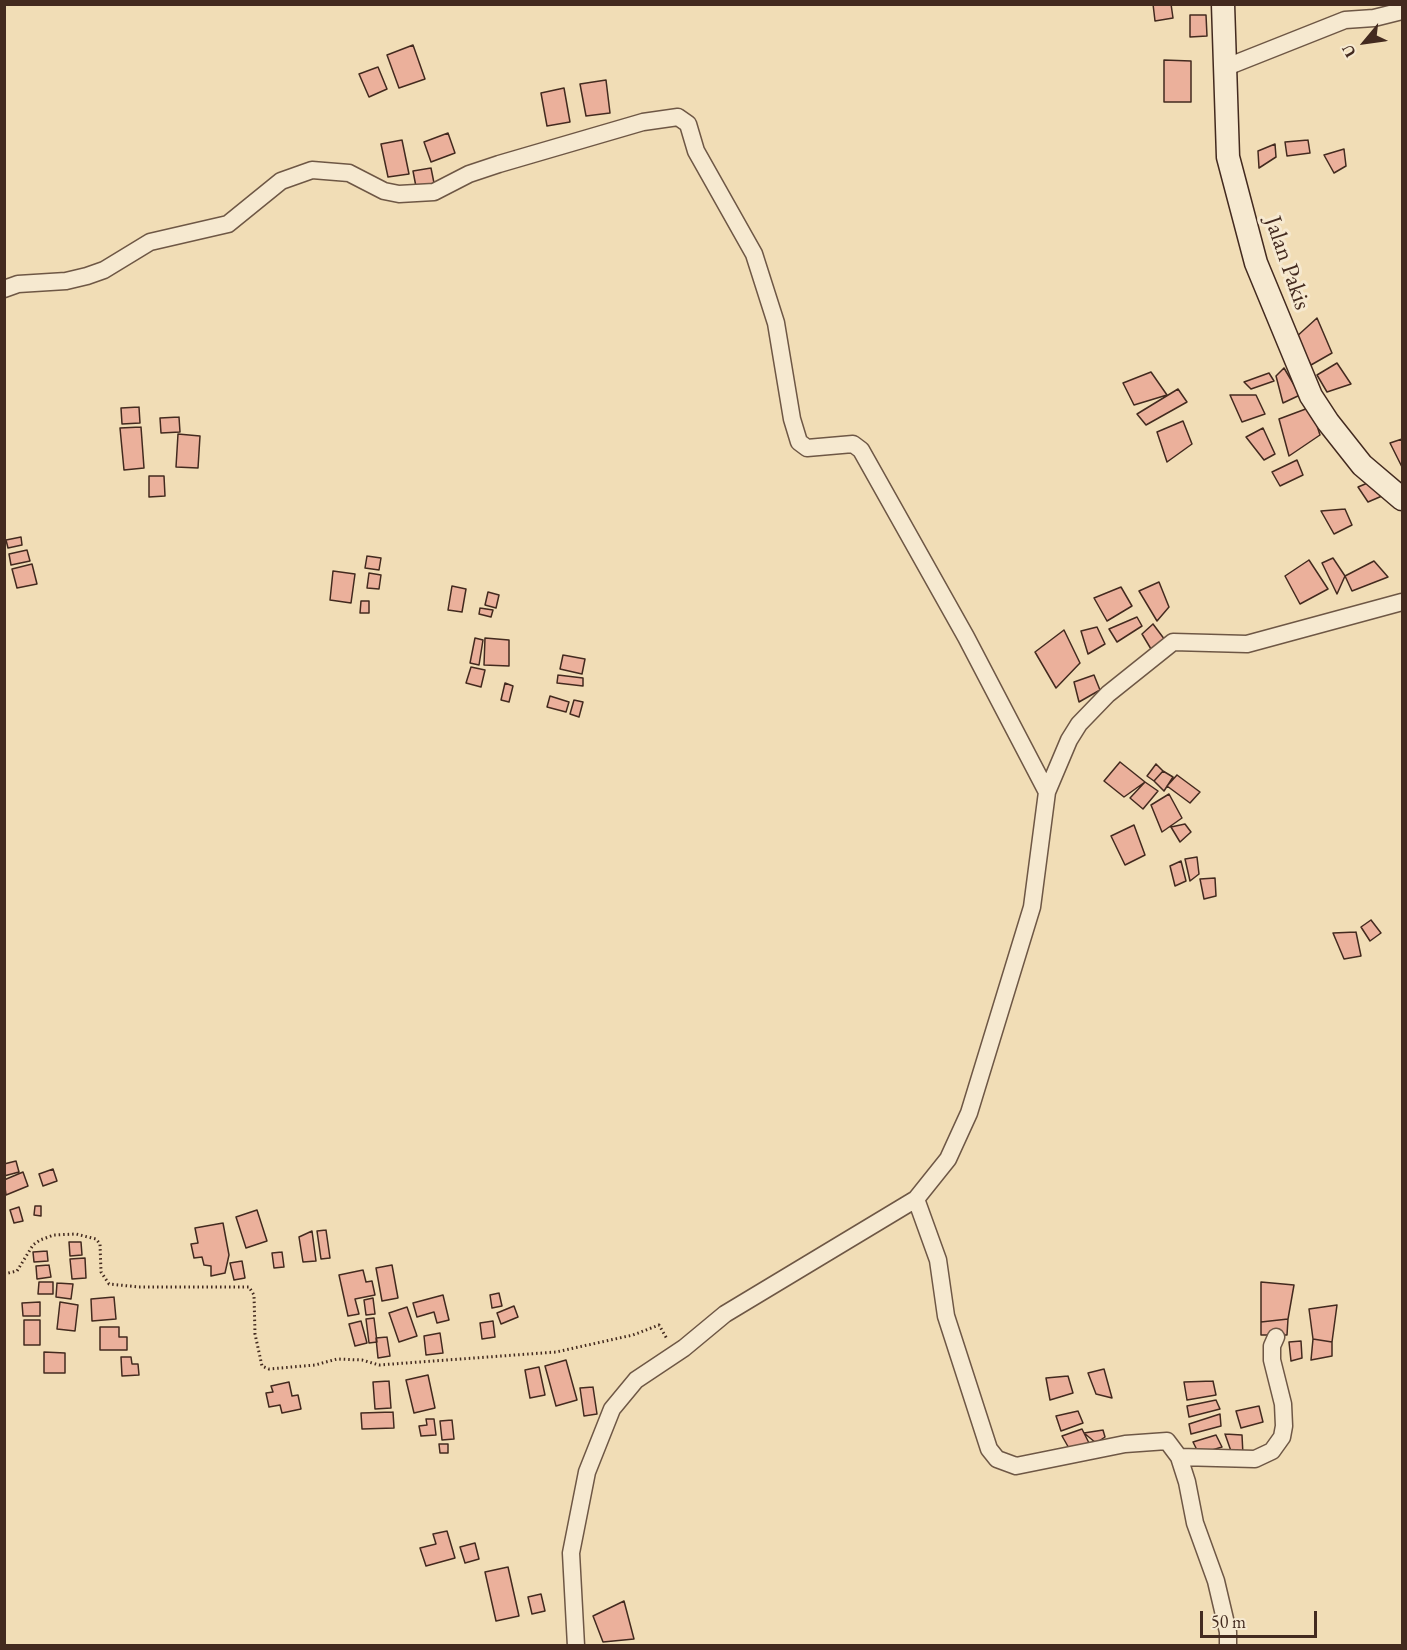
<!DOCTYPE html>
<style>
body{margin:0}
#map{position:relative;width:1407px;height:1650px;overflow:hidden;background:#f1ddb6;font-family:"EB Garamond",serif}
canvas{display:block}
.frame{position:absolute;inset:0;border:6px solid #432a1f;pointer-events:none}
.north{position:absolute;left:1335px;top:12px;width:60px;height:60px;-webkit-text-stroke:4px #f6e9d0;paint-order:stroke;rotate:241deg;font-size:16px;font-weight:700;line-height:24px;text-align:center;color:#432a1f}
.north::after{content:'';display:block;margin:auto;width:21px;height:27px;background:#432a1f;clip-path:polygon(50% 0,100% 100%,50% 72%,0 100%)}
.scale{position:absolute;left:1200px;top:1611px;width:117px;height:27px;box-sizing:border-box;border:3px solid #432a1f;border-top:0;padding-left:8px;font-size:18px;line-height:21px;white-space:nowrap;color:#432a1f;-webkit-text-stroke:4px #f6e9d0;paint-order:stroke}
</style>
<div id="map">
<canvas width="1407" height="1650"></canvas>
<div class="frame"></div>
<div class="north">U</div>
<div class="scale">50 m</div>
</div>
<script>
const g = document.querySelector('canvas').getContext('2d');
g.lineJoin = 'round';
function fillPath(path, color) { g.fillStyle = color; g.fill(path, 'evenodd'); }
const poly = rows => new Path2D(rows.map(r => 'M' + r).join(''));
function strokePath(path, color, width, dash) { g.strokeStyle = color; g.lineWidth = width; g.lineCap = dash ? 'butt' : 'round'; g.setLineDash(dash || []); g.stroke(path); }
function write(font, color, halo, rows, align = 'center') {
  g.font = font + ' "EB Garamond",serif'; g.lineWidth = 6; g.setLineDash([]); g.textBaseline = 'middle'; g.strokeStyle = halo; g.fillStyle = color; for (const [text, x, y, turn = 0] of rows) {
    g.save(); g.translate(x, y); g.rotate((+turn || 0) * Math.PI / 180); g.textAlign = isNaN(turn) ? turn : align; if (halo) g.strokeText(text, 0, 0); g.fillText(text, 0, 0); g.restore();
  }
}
const building = poly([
 [1153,4,1171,4,1173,18,1155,21,1153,4],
 [1190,15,1206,15,1207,36,1190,37,1190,15],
 [413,45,425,79,399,88,387,55,413,45],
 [1164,60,1191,61,1191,102,1164,102,1164,60],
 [378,67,387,89,369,97,359,74,378,67],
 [606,80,610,113,586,116,580,84,606,80],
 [564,88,570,122,547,126,541,93,564,88],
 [448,133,455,153,431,162,424,142,448,133],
 [402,140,409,174,388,177,381,144,402,140],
 [1308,140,1310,153,1287,156,1285,142,1308,140],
 [1275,144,1276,157,1259,168,1258,151,1275,144],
 [1344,149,1346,166,1334,173,1324,155,1344,149],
 [431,168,435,188,417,192,413,171,431,168],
 [1317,318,1332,353,1311,365,1295,338,1317,318],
 [1337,363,1351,384,1327,392,1317,375,1337,363],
 [1284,368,1300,395,1283,403,1276,376,1284,368],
 [1151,372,1167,395,1134,405,1123,383,1151,372],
 [1269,373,1274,381,1251,389,1244,382,1269,373],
 [1178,389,1187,402,1146,425,1137,414,1178,389],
 [1230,395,1256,395,1265,414,1242,422,1230,395],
 [139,407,140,423,122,424,121,408,139,407],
 [1311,407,1320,435,1289,456,1279,419,1311,407],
 [179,417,180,432,161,433,160,418,179,417],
 [1183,421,1192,444,1167,462,1157,432,1183,421],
 [141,427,144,468,124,470,120,428,141,427],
 [1263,428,1275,454,1264,460,1246,437,1263,428],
 [178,434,200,436,198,468,176,467,178,434],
 [1402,439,1402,467,1390,443,1402,439],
 [1297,460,1303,475,1280,486,1272,472,1297,460],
 [149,476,164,476,165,496,149,497,149,476],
 [1370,482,1382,496,1368,502,1358,487,1370,482],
 [1345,509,1352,525,1334,534,1321,511,1345,509],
 [21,537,22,545,8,548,6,540,21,537],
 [27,550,30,561,11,565,9,554,27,550],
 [367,556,381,558,379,570,365,568,367,556],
 [1333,558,1345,576,1337,594,1322,563,1333,558],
 [1309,560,1328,589,1300,604,1285,576,1309,560],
 [1374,561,1388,577,1352,591,1345,576,1374,561],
 [32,564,37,584,17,588,12,569,32,564],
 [333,571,355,574,351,603,330,600,333,571],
 [369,573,381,575,379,589,367,588,369,573],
 [1159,582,1169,607,1157,621,1139,591,1159,582],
 [452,586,466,589,462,612,448,610,452,586],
 [1121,587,1132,606,1107,621,1094,598,1121,587],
 [488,592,499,595,496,608,485,605,488,592],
 [361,601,369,601,369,613,360,613,361,601],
 [480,608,493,610,491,617,479,614,480,608],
 [1137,617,1142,626,1117,642,1109,629,1137,617],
 [1153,624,1165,640,1151,649,1142,634,1153,624],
 [1097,627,1105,644,1088,654,1081,631,1097,627],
 [1064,630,1080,663,1056,688,1035,652,1064,630],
 [475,638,483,640,479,665,470,663,475,638],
 [485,638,509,640,509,666,484,665,485,638],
 [563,655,585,659,582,674,560,669,563,655],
 [471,667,485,670,481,687,466,683,471,667],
 [558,675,583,678,583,686,557,683,558,675],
 [1094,675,1100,690,1079,702,1074,682,1094,675],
 [505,683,513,686,509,702,501,700,505,683],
 [550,696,569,702,566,712,547,707,550,696],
 [574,700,583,702,579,717,570,714,574,700],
 [1120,762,1145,782,1124,797,1104,781,1120,762],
 [1156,764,1163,771,1154,781,1147,776,1156,764],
 [1163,771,1173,777,1164,791,1154,781,1163,771],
 [1177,775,1200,792,1190,803,1167,786,1177,775],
 [1145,782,1158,791,1143,809,1130,798,1145,782],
 [1169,794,1182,818,1162,832,1151,805,1169,794],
 [1185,824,1191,832,1180,842,1171,827,1185,824],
 [1134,825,1145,855,1125,865,1111,836,1134,825],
 [1197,857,1199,874,1190,881,1185,859,1197,857],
 [1181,861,1186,881,1175,886,1170,866,1181,861],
 [1215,878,1216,896,1204,899,1200,879,1215,878],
 [1371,920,1381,933,1370,941,1361,927,1371,920],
 [1356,932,1361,956,1344,959,1333,933,1356,932],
 [16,1161,19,1172,4,1176,4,1164,16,1161],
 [53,1169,57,1181,43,1186,39,1174,53,1169],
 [23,1172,28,1186,6,1195,4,1180,23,1172],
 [35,1206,41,1206,41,1216,34,1215,35,1206],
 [19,1207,23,1221,14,1223,10,1210,19,1207],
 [257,1210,267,1241,246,1248,236,1217,257,1210],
 [223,1223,229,1255,225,1273,211,1276,211,1266,204,1265,202,1257,194,1258,191,1244,198,1243,195,1228,223,1223],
 [326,1230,330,1258,321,1259,317,1231,326,1230],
 [312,1231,316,1261,303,1262,299,1237,312,1231],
 [69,1242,81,1242,82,1255,70,1256,69,1242],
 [47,1251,48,1261,34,1262,33,1252,47,1251],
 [282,1252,284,1267,274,1268,272,1253,282,1252],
 [85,1258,86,1278,72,1279,70,1259,85,1258],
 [242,1261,245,1278,234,1280,230,1263,242,1261],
 [49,1265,51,1277,37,1279,36,1266,49,1265],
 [392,1265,398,1298,382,1301,376,1268,392,1265],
 [363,1270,366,1282,372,1281,375,1295,355,1299,359,1314,348,1316,339,1275,363,1270],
 [39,1282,53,1282,53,1294,38,1294,39,1282],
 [1261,1282,1294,1285,1288,1319,1261,1322,1261,1282],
 [57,1283,73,1284,71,1299,56,1297,57,1283],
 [499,1293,502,1306,492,1308,490,1295,499,1293],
 [443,1295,449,1320,437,1323,434,1312,417,1317,413,1303,443,1295],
 [114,1297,116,1319,92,1321,91,1299,114,1297],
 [373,1298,375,1314,366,1315,364,1300,373,1298],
 [40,1302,40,1316,23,1316,22,1303,40,1302],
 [60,1302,78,1305,75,1331,57,1329,60,1302],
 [1337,1305,1332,1342,1313,1339,1309,1309,1337,1305],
 [514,1306,518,1317,501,1324,497,1313,514,1306],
 [407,1307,417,1336,399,1342,389,1313,407,1307],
 [374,1318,377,1342,369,1343,366,1319,374,1318],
 [1288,1319,1287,1335,1261,1335,1261,1322,1288,1319],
 [24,1320,40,1320,40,1345,24,1345,24,1320],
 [361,1321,367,1343,355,1346,349,1324,361,1321],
 [493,1321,495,1337,482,1339,480,1323,493,1321],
 [100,1327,119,1327,119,1337,127,1337,127,1350,100,1350,100,1327],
 [440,1333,443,1353,426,1355,424,1336,440,1333],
 [387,1337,390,1356,378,1358,376,1338,387,1337],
 [1313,1339,1332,1342,1332,1356,1311,1360,1313,1339],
 [1301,1341,1302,1358,1291,1361,1289,1342,1301,1341],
 [44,1352,65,1353,65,1373,44,1373,44,1352],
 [121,1357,131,1357,132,1364,138,1364,139,1375,122,1376,121,1357],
 [566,1360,577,1400,556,1406,545,1366,566,1360],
 [539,1367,545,1395,530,1398,525,1370,539,1367],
 [1104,1369,1112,1398,1096,1394,1088,1373,1104,1369],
 [428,1375,435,1408,414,1413,406,1380,428,1375],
 [1068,1376,1073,1393,1050,1400,1046,1378,1068,1376],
 [389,1381,391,1408,375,1409,373,1382,389,1381],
 [1213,1381,1216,1395,1187,1400,1184,1382,1213,1381],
 [289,1382,292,1396,298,1395,301,1409,282,1413,280,1405,269,1407,266,1393,273,1392,271,1386,289,1382],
 [593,1387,597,1414,584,1416,580,1388,593,1387],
 [1216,1400,1220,1409,1189,1417,1187,1406,1216,1400],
 [1259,1406,1263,1422,1241,1428,1236,1411,1259,1406],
 [1078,1411,1083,1423,1061,1431,1056,1416,1078,1411],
 [393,1412,394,1428,362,1429,361,1413,393,1412],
 [1220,1414,1221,1426,1191,1434,1189,1424,1220,1414],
 [426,1419,434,1419,436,1435,421,1436,419,1426,427,1425,426,1419],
 [452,1420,454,1439,442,1440,440,1421,452,1420],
 [1082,1429,1089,1443,1070,1450,1062,1436,1082,1429],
 [1103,1430,1105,1437,1096,1443,1084,1433,1103,1430],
 [1225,1434,1242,1435,1243,1455,1232,1454,1225,1434],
 [1216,1435,1222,1447,1199,1454,1193,1442,1216,1435],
 [439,1444,448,1444,448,1453,440,1453,439,1444],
 [447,1531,455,1558,426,1566,420,1548,436,1544,433,1534,447,1531],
 [475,1543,479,1559,465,1563,460,1547,475,1543],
 [508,1567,519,1616,496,1621,485,1572,508,1567],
 [541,1594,545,1611,532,1614,528,1597,541,1594],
 [624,1601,634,1639,603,1642,593,1616,624,1601]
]);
fillPath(building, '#ebb09b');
strokePath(building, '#432a1f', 1.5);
const street = poly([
 [1224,68,1345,20,1374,18,1402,11],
 [4,289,18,284,66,281,87,276,104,270,150,242,228,224,281,181,312,170,349,173,384,191,399,194,434,192,469,174,499,164,643,122,678,117,688,124,696,151,754,254,776,323,792,419,799,442,807,448,853,444,861,450,966,637,1047,792],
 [916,1199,938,1260,946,1316,989,1449,997,1459,1016,1466,1125,1444,1167,1441,1179,1457,1187,1482,1195,1523,1216,1581,1228,1632,1228,1646],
 [1179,1457,1255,1459,1272,1451,1282,1437,1284,1426,1283,1404,1272,1360,1272,1346,1276,1337],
 [576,1646,571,1553,587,1472,612,1409,636,1380,684,1348,725,1314,916,1199,948,1159,969,1113,1032,907,1047,792,1069,740,1079,724,1108,694,1173,642,1247,644,1402,602]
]);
const secondary = poly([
 [1223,4,1228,157,1256,263,1311,396,1328,422,1362,465,1402,499]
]);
strokePath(street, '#6e5745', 19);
strokePath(secondary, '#432a1f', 25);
strokePath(poly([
 [4,1274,17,1271,33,1245,40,1240,54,1235,76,1234,96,1239,100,1244,101,1272,109,1284,139,1287,249,1287,254,1295,255,1334,262,1366,269,1369,315,1365,337,1359,362,1360,379,1365,556,1352,633,1335,659,1325,667,1339]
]), '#432a1f', 3, [1.5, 3]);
strokePath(street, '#f6e9d0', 16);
strokePath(secondary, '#f6e9d0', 22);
write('24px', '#432a1f', '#f6e9d0', [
 ["Jalan Pakis",1287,263,71]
]);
</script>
